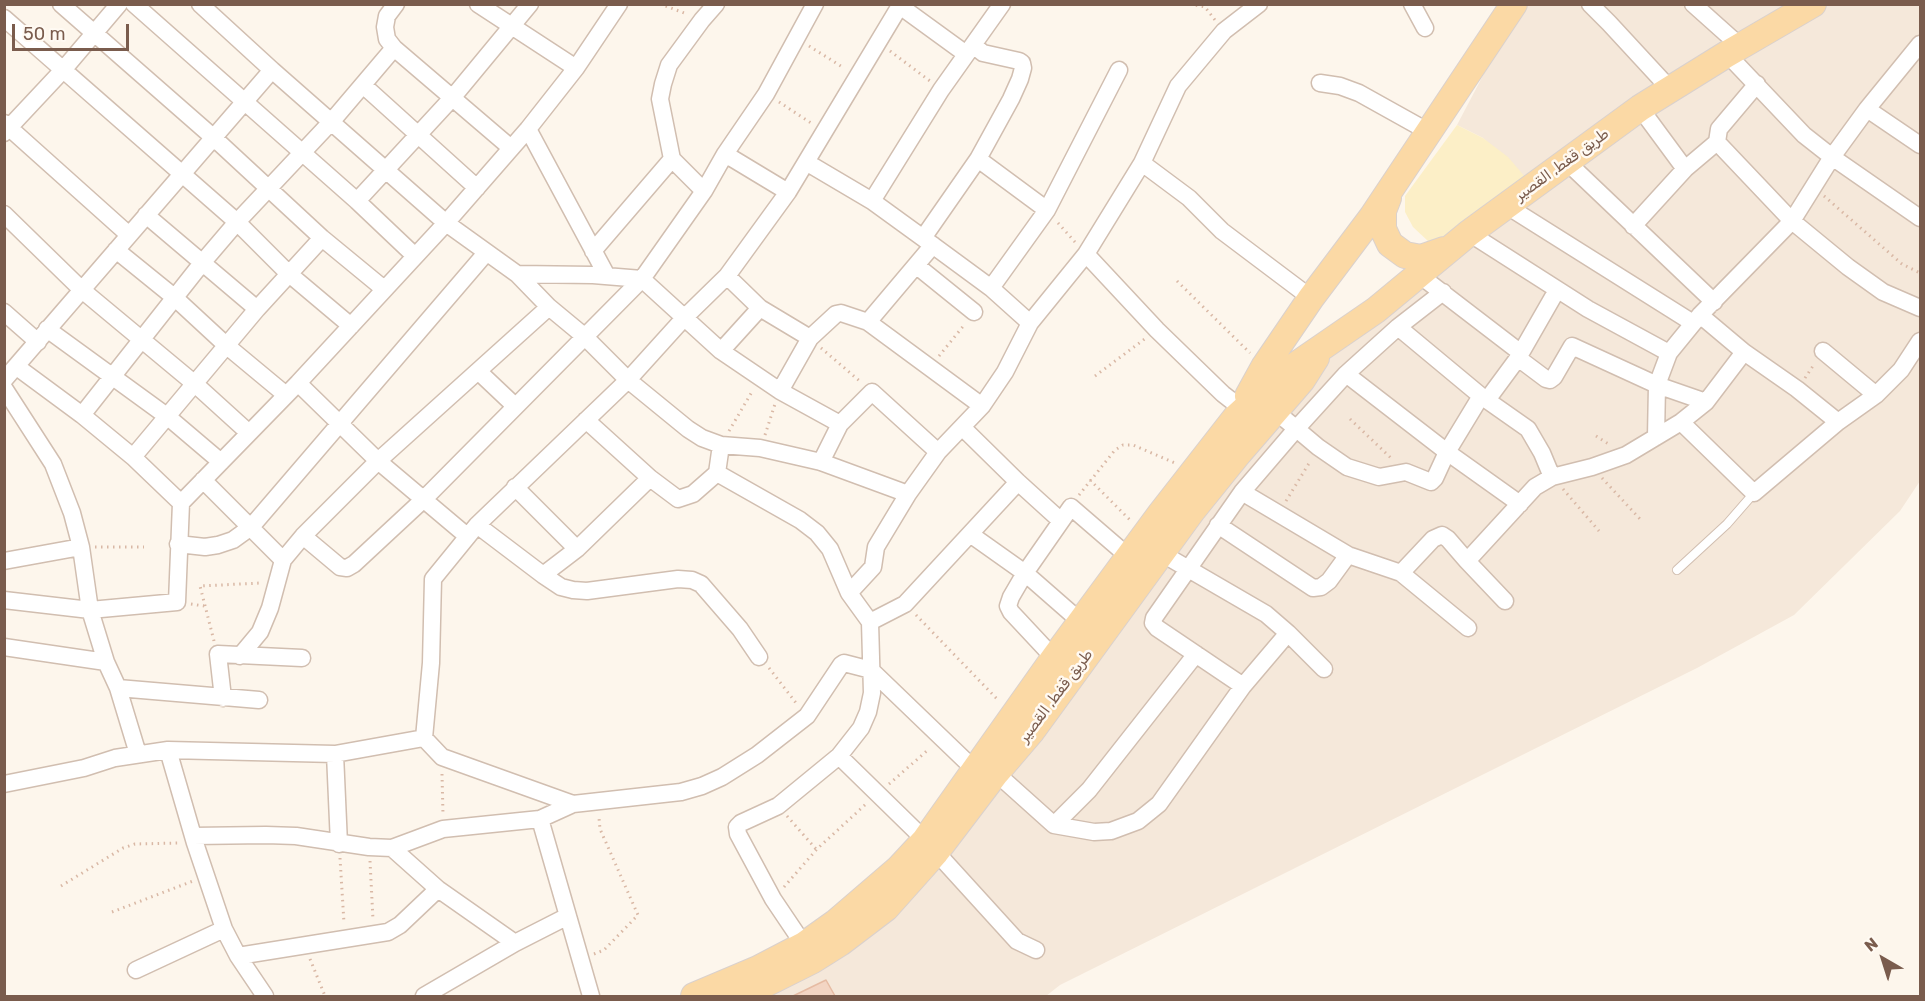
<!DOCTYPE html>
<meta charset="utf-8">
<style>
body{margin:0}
#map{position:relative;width:1925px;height:1001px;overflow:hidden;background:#fdf6ec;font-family:Rubik,sans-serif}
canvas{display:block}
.frame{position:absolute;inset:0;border:6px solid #7a5c4d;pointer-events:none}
.north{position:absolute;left:1853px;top:929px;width:60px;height:60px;-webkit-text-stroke:4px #fffaf3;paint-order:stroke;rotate:321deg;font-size:16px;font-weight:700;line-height:24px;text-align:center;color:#7a5c4d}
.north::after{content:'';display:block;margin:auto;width:21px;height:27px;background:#7a5c4d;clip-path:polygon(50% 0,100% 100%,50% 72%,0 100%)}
.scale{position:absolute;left:12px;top:24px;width:117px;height:27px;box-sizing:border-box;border:3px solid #7a5c4d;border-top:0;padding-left:8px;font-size:18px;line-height:21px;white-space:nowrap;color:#7a5c4d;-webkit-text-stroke:4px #fffaf3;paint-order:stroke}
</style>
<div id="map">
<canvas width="1925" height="1001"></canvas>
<div class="frame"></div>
<div class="north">N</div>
<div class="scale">50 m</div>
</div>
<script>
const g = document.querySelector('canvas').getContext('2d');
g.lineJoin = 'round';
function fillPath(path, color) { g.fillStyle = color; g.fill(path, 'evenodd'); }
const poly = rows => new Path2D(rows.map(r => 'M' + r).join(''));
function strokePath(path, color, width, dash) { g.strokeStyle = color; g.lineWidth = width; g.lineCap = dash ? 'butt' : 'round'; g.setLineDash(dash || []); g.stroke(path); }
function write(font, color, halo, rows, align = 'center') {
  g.font = font + ' Rubik,"Noto Sans Arabic",sans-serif'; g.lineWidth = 5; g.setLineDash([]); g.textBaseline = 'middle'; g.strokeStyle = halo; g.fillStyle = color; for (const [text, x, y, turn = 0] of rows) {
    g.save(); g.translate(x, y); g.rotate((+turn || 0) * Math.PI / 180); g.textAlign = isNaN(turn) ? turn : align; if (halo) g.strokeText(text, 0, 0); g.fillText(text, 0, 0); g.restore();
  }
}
fillPath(poly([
 [1520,5,1920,5,1920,481,1900,511,1794,615,1697,668,1060,985,1046,996,757,996,842,949,1270,419,1356,327,1532,185,1483,138,1457,125]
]), '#f5e8da');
fillPath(poly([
 [1457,125,1483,138,1508,157,1532,185,1452,243,1429,242,1413,227,1405,212,1405,196]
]), '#fcefc7');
const building = poly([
 [826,980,835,996,793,996,826,980]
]);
fillPath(building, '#f3d5c3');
strokePath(building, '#e6bba3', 1.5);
const lane = poly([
 [1677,570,1727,524,1754,493]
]);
const street = poly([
 [61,4,214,138,322,238,384,289],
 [134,4,357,201,415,256],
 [478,4,576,68],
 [619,4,576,68,528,129,446,223,517,274,549,307,584,336,628,380,688,429,702,438,721,445,760,448,821,462,908,494],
 [1412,4,1425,28],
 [1590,4,1609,23,1670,89],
 [1693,4,1740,46],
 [900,6,966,54],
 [4,18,237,222,288,273,351,326],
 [394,48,387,39,385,27,387,16,396,4],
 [1727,54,1804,135,1832,157,1920,218],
 [1320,83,1340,86,1359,93,1429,132],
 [363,85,477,188],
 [1640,108,1685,169],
 [1867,109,1920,145],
 [4,123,129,235],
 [528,129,607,276],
 [4,133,63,70,119,4],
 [1717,142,1719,129,1757,84],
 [725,154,788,192],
 [978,159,1047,210],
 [806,162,872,201,923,238,991,288,1030,323],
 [1567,162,1714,302],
 [1142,163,1189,198,1222,231,1311,298],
 [704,191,672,159,660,99,663,84,669,65,702,20,716,4],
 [357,201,453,97,530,4],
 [872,201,941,90,1002,4],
 [1507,206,1693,323],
 [4,214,82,290,195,384,249,433],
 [146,215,257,309],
 [1633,226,1685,169,1717,142,1792,221,1848,267,1883,292,1920,308],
 [1469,233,1588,309,1669,353],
 [923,238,978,159,1011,99,1020,79,1023,68,1022,63,1019,61,983,53,973,45],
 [116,250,174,297,227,346,286,395],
 [593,251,672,159],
 [1086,254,1157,330,1223,394,1241,408],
 [917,266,974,312],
 [517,274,593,275,642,279,721,351,780,391,840,424],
 [1418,274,1521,353],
 [727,276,760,308,810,338],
 [991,288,1047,210,1119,70],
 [4,312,38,342],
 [1700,315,1744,352,1797,389,1838,422],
 [868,322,933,245],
 [1398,327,1481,396,1528,429,1542,453,1552,477],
 [47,329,168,417,221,462],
 [721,351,760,308],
 [1823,351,1876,395],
 [1518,358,1546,379,1550,380,1554,377,1572,346,1657,385,1706,402],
 [17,367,82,415,133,457,181,503,298,383,446,223,272,70],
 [478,371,515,406],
 [1346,374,1447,452,1520,504],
 [4,380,272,70,200,4],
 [298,383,378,461,467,536],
 [4,388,53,464,72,513,81,547,90,610,106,662,118,688,138,754],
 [780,391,810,338,836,314,841,313,868,322,982,406],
 [1487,400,1518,358,1557,290],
 [1274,410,1318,447,1347,467,1379,477,1406,472,1431,482,1435,478,1447,452,1481,396],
 [82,415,202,263,237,222,332,121,394,48,511,148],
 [586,420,650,478,678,499,693,494,717,473,721,445],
 [1681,422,1754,493,1838,422,1876,395,1901,370,1920,341],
 [962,427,1018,482,1061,521],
 [1656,437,1657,385,1669,353,1700,315,1792,221,1832,157,1867,109,1920,44],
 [133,457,257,309,322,238],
 [821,462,840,424,872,392,938,452],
 [717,473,800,520,817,533,830,549,849,593],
 [203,480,283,560],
 [515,487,577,549],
 [1242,492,1348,555,1401,573,1468,628],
 [477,525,543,575,561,587,573,590,587,591,678,579,692,580,701,584,740,629,759,657],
 [1218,525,1313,588,1321,587,1329,581,1348,555],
 [970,534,1025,573,1081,622],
 [303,536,340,567,347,568,354,564,424,499,642,279,704,191,725,154,766,94,815,4],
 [178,544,205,547,218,545,233,540,251,527,486,253],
 [1161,553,1266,614,1288,633,1324,669],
 [4,561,81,547],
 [1467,561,1505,601],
 [1401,573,1433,539,1442,535,1448,539,1467,561,1535,487,1552,477,1592,467,1626,455,1681,422,1706,402,1744,352],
 [543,575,577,549,650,478],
 [4,600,90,610,177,602,181,503],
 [870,622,905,604,1018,482],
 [4,647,106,662],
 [240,656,260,632,270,608,283,560,303,536,378,461,549,307],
 [1054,658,1011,612,1008,606,1011,597,1025,573,1071,507,1129,557],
 [1243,686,1157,628,1153,623,1154,618,1242,492,1296,429,1346,374,1398,327,1443,292],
 [118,688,259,700],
 [223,698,218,654,302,658],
 [168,750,195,843,224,929,238,956,265,996],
 [335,754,339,844],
 [839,756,925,840],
 [996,773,1054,825,1094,832,1111,831,1138,821,1159,804,1243,686,1288,633],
 [4,784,84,768,115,758,168,750,335,754,424,738],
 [573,804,442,757,424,738,431,663,433,579,477,525,628,380,685,317,727,276,788,192,901,4],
 [540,819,591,996],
 [1054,825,1089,790,1196,654],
 [193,836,266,835,296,836,369,847,392,848,443,829,540,819,573,804,681,792,702,786,722,777,757,755,807,716,841,665,844,663,871,670,975,770],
 [392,848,438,889,515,943],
 [936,852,1017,941,1036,950],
 [804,945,773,899,738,834,737,827,741,823,778,806,839,756,861,728,868,712,872,693,870,622,849,593,873,567,876,547,908,494,938,452,982,406,1005,372,1030,323,1086,254,1142,163,1178,86,1224,31,1259,4],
 [238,956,388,932,400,925,438,889],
 [136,970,224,929],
 [424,996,515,943,568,916]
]);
const primary = poly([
 [1388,198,1383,211,1383,229,1390,244,1405,255,1421,258,1444,250],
 [1248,396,1264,367,1311,298,1372,217,1514,4],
 [694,996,758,969,804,945,835,923,899,868,925,840,1054,658,1161,513,1236,417,1283,374,1376,310,1469,233,1640,108,1727,54,1813,4],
 [741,996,813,960,840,943,886,908,936,852,996,773,1031,732,1192,511,1238,454,1302,380,1316,358]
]);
strokePath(lane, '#d1beb0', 10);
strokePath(street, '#d1beb0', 19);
strokePath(primary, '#dad1cd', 28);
strokePath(poly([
 [660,4,687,14],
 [1190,4,1205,7,1215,20],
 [809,46,844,68],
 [890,51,930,81],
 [779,102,811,123],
 [1824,196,1902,264,1920,273],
 [1058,223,1075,242],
 [1177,281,1250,353],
 [821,348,862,383],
 [939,356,965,324],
 [1095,376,1146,338],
 [1805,378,1815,363],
 [1350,419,1391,458],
 [729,431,753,390],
 [765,435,775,404],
 [1596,436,1610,445],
 [1602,478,1640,519],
 [1090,480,1131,521],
 [1563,489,1599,531],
 [1079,495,1115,450,1123,445,1133,445,1175,463],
 [1286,501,1311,460],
 [95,547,144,547],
 [191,604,204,606],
 [916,615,999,701],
 [214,641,200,586,261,583],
 [769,668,796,703],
 [442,774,443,815],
 [889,784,929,749],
 [787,816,816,849],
 [340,858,344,923],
 [370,861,373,920],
 [61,886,123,848,135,844,180,843],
 [784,887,817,849,866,804],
 [112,912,193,881],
 [594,954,604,950,638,915,600,829,599,818],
 [310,959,325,996]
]), '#d9b8a5', 3, [1.5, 4.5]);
strokePath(lane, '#fff', 8);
strokePath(street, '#fff', 16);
strokePath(primary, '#fbd9a5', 26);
write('15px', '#7a5c4d', '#fffaf3', [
 ["طريق قفط, القصير",1562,165,-36],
 ["طريق قفط, القصير",1056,696,-53]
]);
</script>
